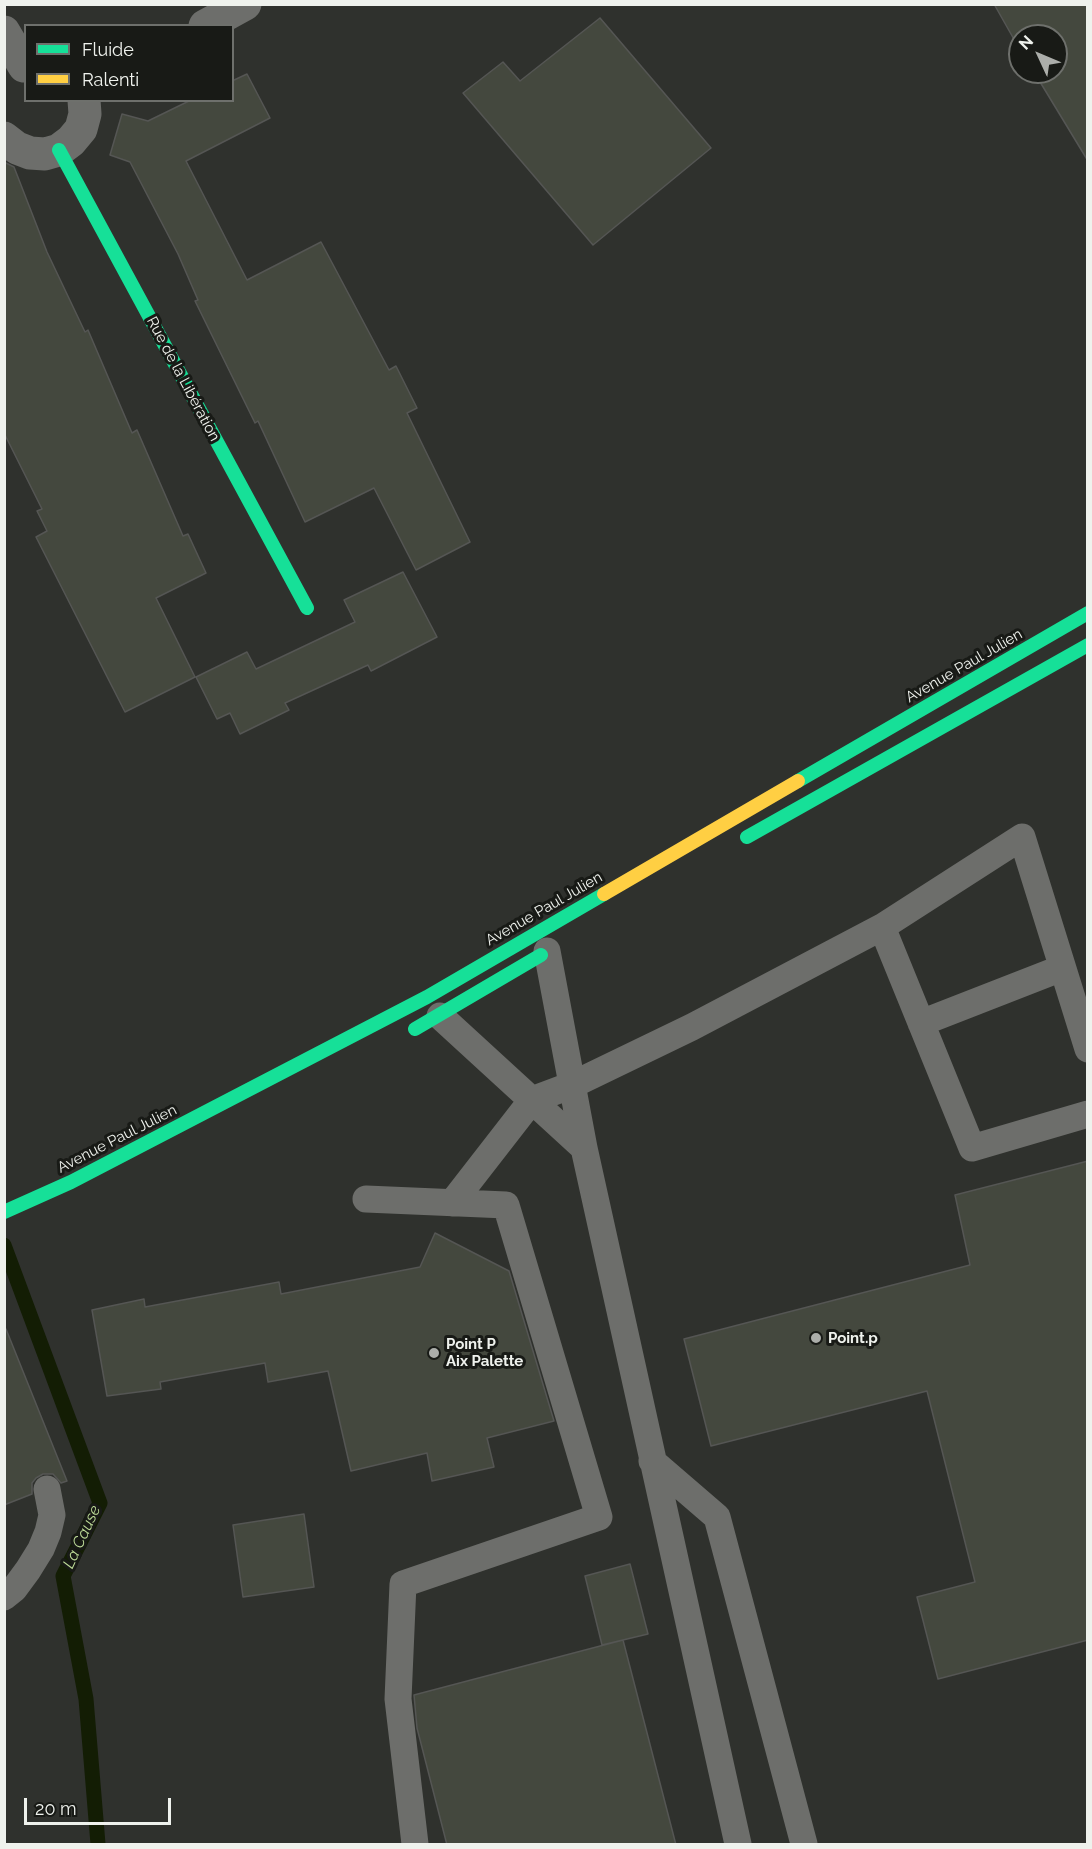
<!DOCTYPE html>
<meta charset="utf-8">
<style>
body{margin:0}
#map{position:relative;width:1092px;height:1849px;overflow:hidden;background:#2f312d;font-family:Raleway,sans-serif}
canvas{display:block}
.frame{position:absolute;inset:0;border:6px solid #eff2ed;pointer-events:none}
.legend{position:absolute;left:24px;top:24px;width:210px;height:78px;box-sizing:border-box;background:#181a16;border:2px solid #6e706c;margin:0;padding:8px 10px;list-style:none;font-size:18px;color:#eff2ed}
.legend li{display:flex;align-items:center;gap:12px;height:30px}
.legend b{width:30px;border:2px solid #6e706c}
.north{position:absolute;left:1008px;top:24px;width:60px;height:60px;box-sizing:border-box;background:#181a16;border:2px solid #6e706c;border-radius:50%;rotate:314deg;font-size:16px;font-weight:700;line-height:24px;text-align:center;color:#eff2ed}
.north::after{content:'';display:block;margin:auto;width:21px;height:27px;background:#acaeaa;clip-path:polygon(50% 0,100% 100%,50% 72%,0 100%)}
.scale{position:absolute;left:24px;top:1798px;width:147px;height:27px;box-sizing:border-box;border:3px solid #eff2ed;border-top:0;padding-left:8px;font-size:18px;line-height:21px;white-space:nowrap;color:#eff2ed;-webkit-text-stroke:4px #181a16;paint-order:stroke}
</style>
<div id="map">
<canvas width="1092" height="1849"></canvas>
<div class="frame"></div>
<ul class="legend">
<li><b style="height:8px;background:#16e098"></b>Fluide</li>
<li><b style="height:8px;background:#ffcf43"></b>Ralenti</li>
</ul>
<div class="north">N</div>
<div class="scale">20 m</div>
</div>
<script>
const g = document.querySelector('canvas').getContext('2d');
g.lineJoin = 'round';
const poly = rows => new Path2D(rows.map(r => 'M' + r).join(''));
function strokePath(path, color, width, dash) { g.strokeStyle = color; g.lineWidth = width; g.lineCap = dash ? 'butt' : 'round'; g.setLineDash(dash || []); g.stroke(path); }
function fillPath(path, color) { g.fillStyle = color; g.fill(path, 'evenodd'); }
function write(font, color, halo, rows, align = 'center') {
  g.font = font + ' Raleway,sans-serif'; g.lineWidth = 6; g.setLineDash([]); g.textBaseline = 'middle'; g.strokeStyle = halo; g.fillStyle = color; for (const [text, x, y, turn = 0] of rows) {
    g.save(); g.translate(x, y); g.rotate((+turn || 0) * Math.PI / 180); g.textAlign = isNaN(turn) ? turn : align; if (halo) g.strokeText(text, 0, 0); g.fillText(text, 0, 0); g.restore();
  }
}
strokePath(poly([
 [4,1245,100,1503,63,1576,86,1699,98,1844]
]), '#131d04', 15);
const building = poly([
 [994,4,1088,4,1088,161,1034,72,1056,72,1056,36,1020,36,1020,50,994,4],
 [600,18,711,148,593,245,463,93,503,62,520,81,600,18],
 [247,74,270,118,186,161,247,280,321,242,389,370,396,366,417,408,407,413,470,542,416,570,374,488,305,522,258,421,255,423,195,301,198,300,178,254,130,162,110,155,122,114,148,121,191,100,232,100,232,81,247,74],
 [4,162,14,167,47,252,85,332,88,330,132,433,137,430,183,536,188,534,206,573,156,598,195,677,125,712,36,537,47,531,37,511,42,509,4,433,4,162],
 [403,572,437,637,371,671,368,665,285,703,289,710,240,734,230,713,217,719,196,677,247,652,256,669,355,622,344,600,403,572],
 [1088,1161,1088,1640,938,1679,917,1597,975,1582,927,1391,711,1446,684,1339,970,1265,955,1195,1088,1161],
 [435,1233,509,1271,554,1421,487,1438,494,1467,432,1481,427,1453,351,1471,328,1371,268,1382,265,1363,160,1382,161,1389,107,1396,92,1310,144,1299,145,1307,279,1282,281,1294,420,1267,435,1233],
 [4,1329,6,1329,67,1481,61,1483,53,1474,43,1474,36,1478,32,1483,32,1494,4,1505,4,1329],
 [304,1514,314,1587,243,1597,233,1525,304,1514],
 [630,1564,648,1634,602,1645,585,1576,630,1564],
 [623,1640,676,1845,447,1845,417,1728,414,1695,623,1640]
]);
fillPath(building, '#44483e');
strokePath(building, '#555654', 1.5);
strokePath(poly([
 [882,927,972,1148,1088,1114],
 [547,951,584,1148,738,1844],
 [440,1016,584,1148],
 [921,1023,1062,968],
 [366,1199,506,1205,599,1517,403,1584,398,1699,415,1844],
 [452,1203,532,1100,572,1085,692,1027,882,927,1022,837,1088,1049],
 [652,1461,717,1517,804,1844],
 [4,1597,14,1589,28,1570,41,1549,48,1532,52,1515,47,1489]
]), '#6d6e6b', 27);
strokePath(poly([
 [205,26,245,4],
 [4,32,24,66],
 [4,138,17,148,30,153,45,154,59,150,71,141,81,129,85,114,84,100]
]), '#6d6e6b', 33);
strokePath(poly([
 [59,150,307,608],
 [798,781,1088,613],
 [747,837,1088,645],
 [415,1029,541,955],
 [4,1212,71,1182,427,997,604,894]
]), '#16e098', 14);
strokePath(poly([
 [604,894,798,781]
]), '#ffcf43', 14);
for (const [x, y, r, color] of [
 [816,1338,6,"#acaeaa"],
 [434,1353,6,"#acaeaa"]
]) { const dot = new Path2D(); dot.arc(x, y, r, 0, 2 * Math.PI); g.fillStyle = color; g.fill(dot); strokePath(dot, '#181a16', 2); }
write('15px', '#eff2ed', '#181a16', [
 ["Rue de la Libération",183,379,62],
 ["Avenue Paul Julien",964,666,-30],
 ["Avenue Paul Julien",544,909,-30],
 ["Avenue Paul Julien",117,1139,-27]
]);
write('bold 15px', '#eff2ed', '#181a16', [
 ["Point.p",828,1338],
 ["Point P",446,1344],
 ["Aix Palette",446,1361]
], 'left');
write('italic 16px', '#bedc98', '#181a16', [
 ["La Cause",82,1537,-65]
]);
</script>
